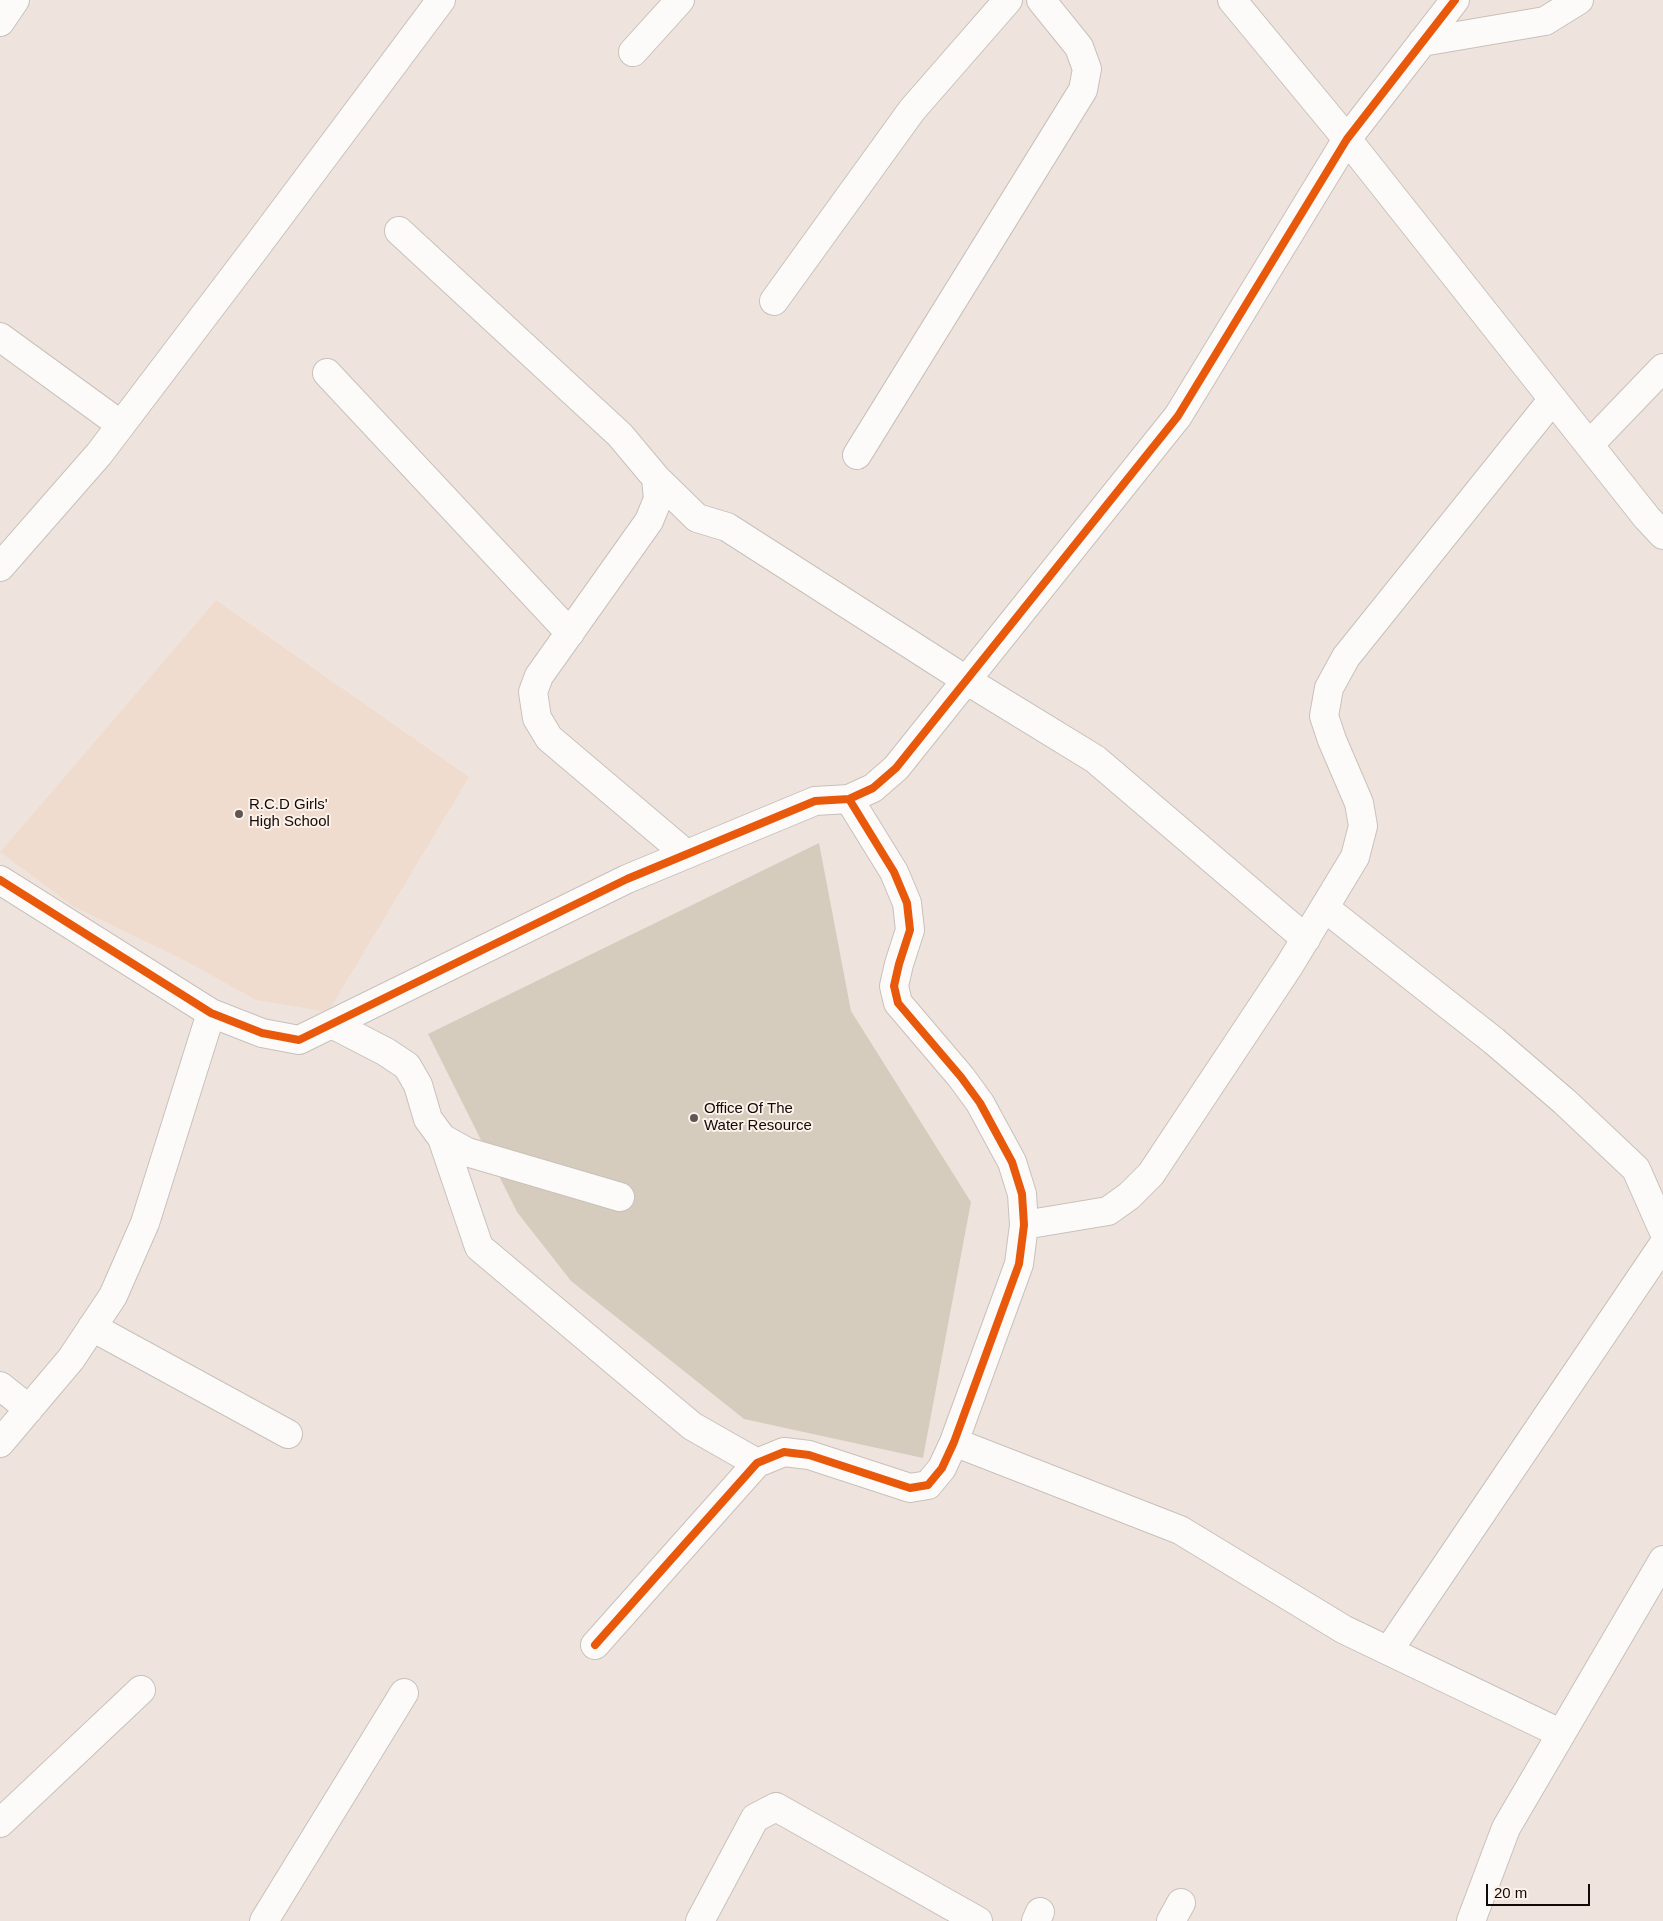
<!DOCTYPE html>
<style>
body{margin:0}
#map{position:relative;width:1663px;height:1921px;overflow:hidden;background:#efe4dd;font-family:Arial,sans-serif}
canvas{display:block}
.scale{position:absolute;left:1486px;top:1884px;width:104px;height:22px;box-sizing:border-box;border:2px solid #110a07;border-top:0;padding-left:6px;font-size:15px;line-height:18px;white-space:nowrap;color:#110a07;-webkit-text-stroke:4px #fdf1e9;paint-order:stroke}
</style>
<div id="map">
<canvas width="1663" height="1921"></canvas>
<div class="scale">20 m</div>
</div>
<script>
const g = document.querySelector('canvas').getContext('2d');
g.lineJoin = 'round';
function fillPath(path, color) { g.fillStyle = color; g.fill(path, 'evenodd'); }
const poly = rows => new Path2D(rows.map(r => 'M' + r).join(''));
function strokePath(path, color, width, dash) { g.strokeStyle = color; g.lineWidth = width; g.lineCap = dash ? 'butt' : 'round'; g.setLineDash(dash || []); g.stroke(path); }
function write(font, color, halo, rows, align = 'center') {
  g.font = font + ' Arial,sans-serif'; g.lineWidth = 4; g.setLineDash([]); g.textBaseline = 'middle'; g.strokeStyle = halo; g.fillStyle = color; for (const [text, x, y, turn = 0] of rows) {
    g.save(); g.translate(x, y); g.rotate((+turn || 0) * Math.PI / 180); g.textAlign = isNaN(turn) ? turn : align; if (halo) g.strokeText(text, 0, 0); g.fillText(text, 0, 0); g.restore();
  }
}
fillPath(poly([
 [216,600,469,777,328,1012,256,1000,184,960,74,907,0,852]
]), '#f0dccf');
fillPath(poly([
 [819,843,851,1011,971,1202,923,1458,744,1419,571,1281,517,1212,428,1034]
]), '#d6ccbd');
const minor = poly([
 [1232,0,1347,139,1647,518,1663,535],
 [0,22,15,0],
 [1422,42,1545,21,1579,0],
 [633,52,680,0],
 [399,231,620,435,656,478,658,499,649,521,539,676,533,692,537,718,549,738,686,854],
 [774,301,912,110,1008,0],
 [0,337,121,425],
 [327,373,570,633],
 [1589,445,1663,368],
 [857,455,1083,90,1087,69,1079,47,1041,0],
 [656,478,697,518,727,527,966,680,1095,759,1306,939],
 [0,567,99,454,257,246,441,0],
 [0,880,211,1013,262,1033,299,1040,627,879,815,801,849,799,873,788,896,768,1178,416,1347,139,1455,0],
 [1325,908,1494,1041,1565,1102,1636,1169,1663,1230],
 [332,1024,386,1052,407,1066,418,1085,428,1119,442,1138,467,1152,620,1197],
 [442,1138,479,1247,692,1426,757,1463],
 [1024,1225,1108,1211,1129,1196,1151,1174,1289,966,1355,857,1363,826,1359,803,1332,740,1324,716,1329,688,1346,657,1553,399],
 [92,1327,288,1434],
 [0,1386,29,1409],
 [954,1442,1180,1530,1343,1629,1560,1733],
 [0,1443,71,1359,113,1296,145,1223,211,1013],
 [595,1645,757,1463,784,1452,809,1455,910,1488,928,1485,942,1468,954,1442,1019,1264,1024,1225,1022,1194,1012,1162,980,1103,961,1077,898,1003,894,986,899,964,910,930,907,903,894,872,849,799],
 [1389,1650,1663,1245],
 [0,1823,141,1690],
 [264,1921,404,1693],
 [700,1921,755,1818,776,1807,978,1921],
 [1036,1921,1040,1912],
 [1171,1921,1181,1903],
 [1471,1921,1506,1828,1663,1560]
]);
strokePath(minor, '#c8c0bb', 30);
strokePath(minor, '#fdfbfa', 28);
strokePath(poly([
 [0,880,211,1013,262,1033,299,1040,627,879,815,801,849,799,873,788,896,768,1178,416,1347,139,1455,0],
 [595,1645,757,1463,784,1452,809,1455,910,1488,928,1485,942,1468,954,1442,1019,1264,1024,1225,1022,1194,1012,1162,980,1103,961,1077,898,1003,894,986,899,964,910,930,907,903,894,872,849,799]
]), '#e8590c', 8);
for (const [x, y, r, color] of [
 [239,814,5,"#5f5652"],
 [694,1118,5,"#5f5652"]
]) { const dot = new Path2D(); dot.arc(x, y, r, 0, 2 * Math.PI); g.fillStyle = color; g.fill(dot); strokePath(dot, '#fdf1e9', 2); }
write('15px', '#110a07', '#fdf1e9', [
 ["R.C.D Girls'",249,805],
 ["High School",249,822],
 ["Office Of The",704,1109],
 ["Water Resource",704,1126]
], 'left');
</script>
